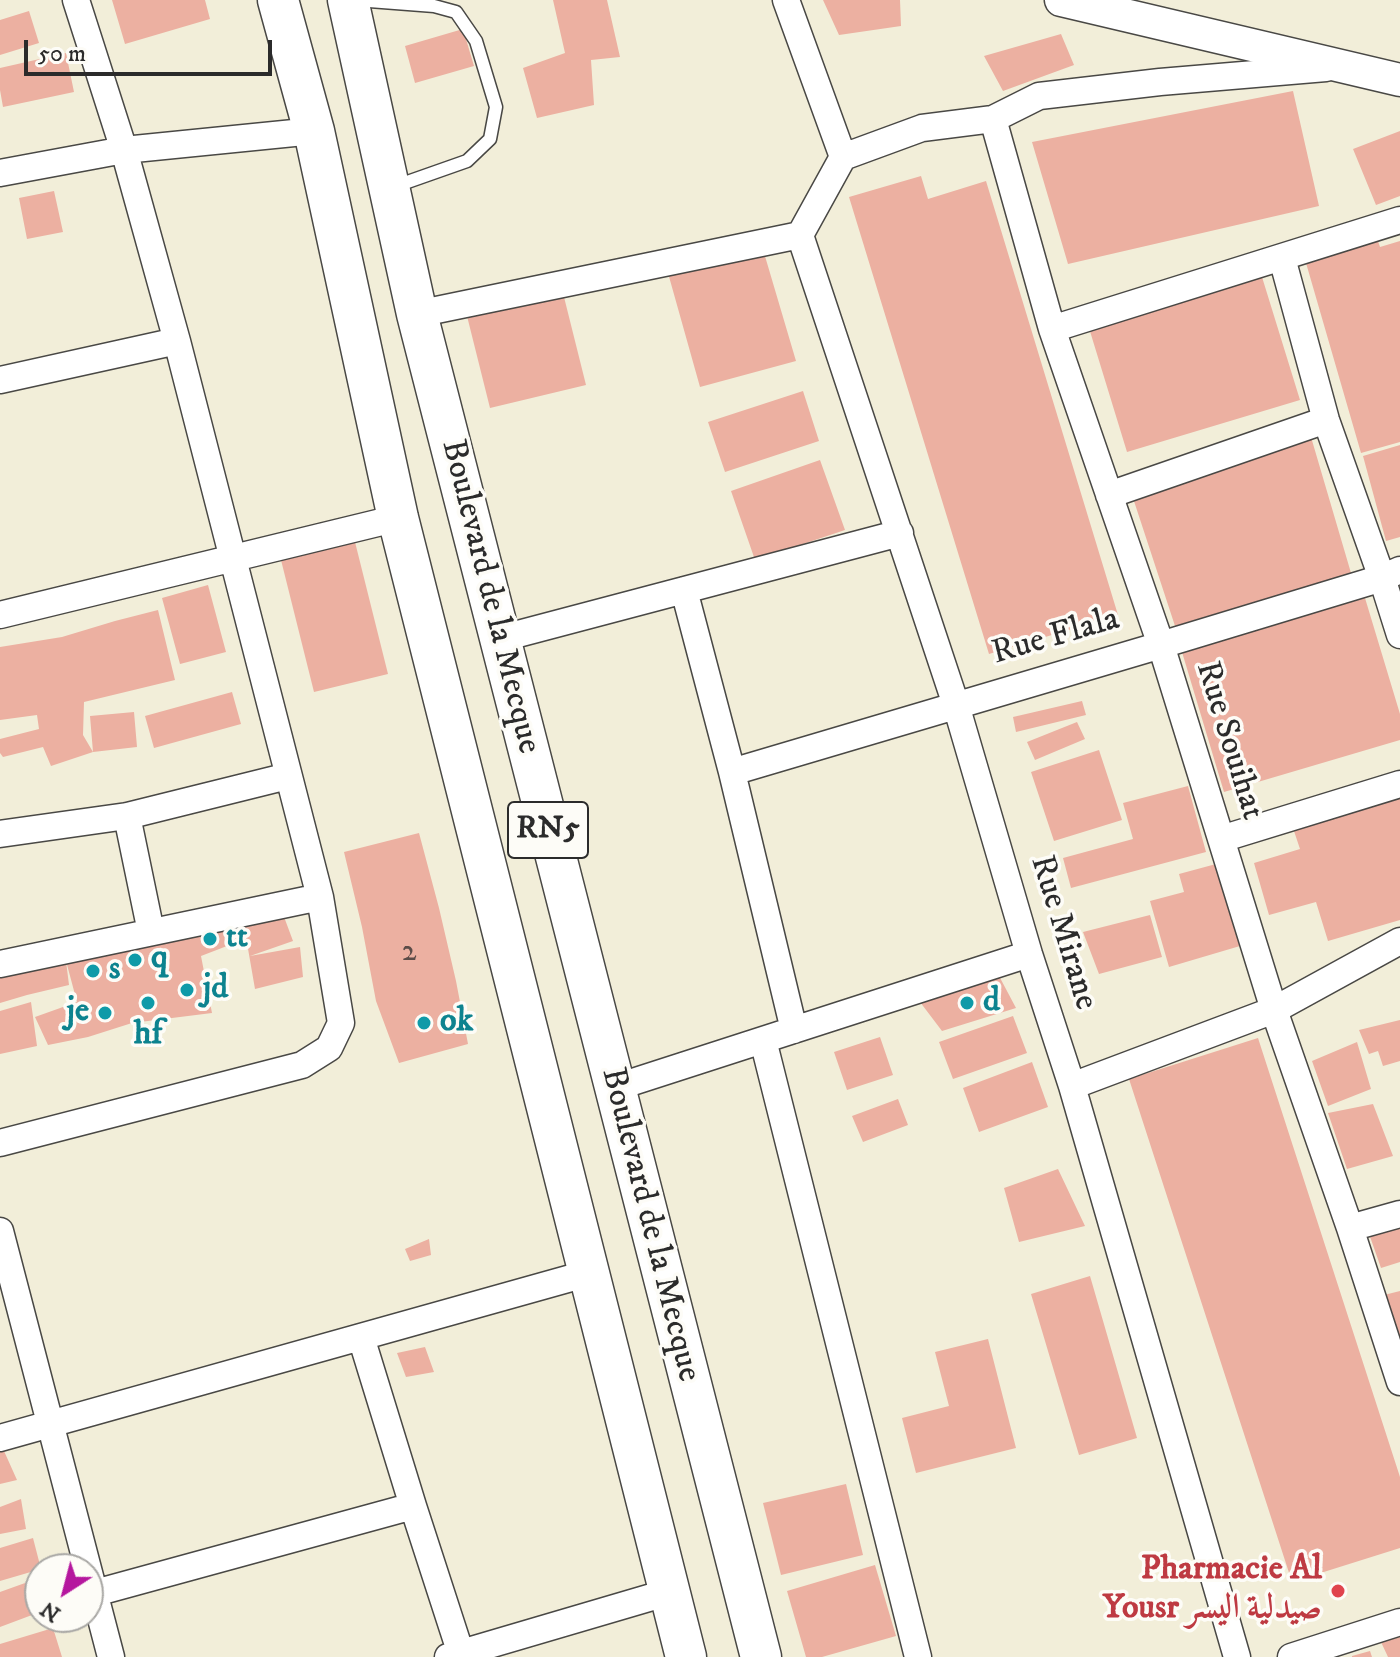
<!DOCTYPE html>
<meta charset="utf-8">
<style>
body{margin:0}
#map{position:relative;width:1400px;height:1657px;overflow:hidden;background:#f2eed9;font-family:"IM FELL DW Pica",serif}
canvas{display:block}
.north{position:absolute;left:24px;top:1553px;width:80px;height:80px;box-sizing:border-box;background:#fdfcf7;border:2px solid #a9a8a5;border-radius:50%;rotate:216deg;font-size:22px;font-weight:700;line-height:32px;text-align:center;color:#2b2b2b}
.north::after{content:'';display:block;margin:auto;width:28px;height:36px;background:#b5179e;clip-path:polygon(50% 0,100% 100%,50% 72%,0 100%)}
.scale{position:absolute;left:24px;top:40px;width:248px;height:36px;box-sizing:border-box;border:4px solid #2b2b2b;border-top:0;padding-left:10px;font-size:24px;line-height:28px;white-space:nowrap;color:#2b2b2b;-webkit-text-stroke:6px #fdfcf7;paint-order:stroke}
</style>
<div id="map">
<canvas width="1400" height="1657"></canvas>
<div class="north">N</div>
<div class="scale">50 m</div>
</div>
<script>
const g = document.querySelector('canvas').getContext('2d');
g.lineJoin = 'round';
function fillPath(path, color) { g.fillStyle = color; g.fill(path, 'evenodd'); }
const poly = rows => new Path2D(rows.map(r => 'M' + r).join(''));
function strokePath(path, color, width, dash) { g.strokeStyle = color; g.lineWidth = width; g.lineCap = dash ? 'butt' : 'round'; g.setLineDash(dash || []); g.stroke(path); }
function write(font, color, halo, rows, align = 'center') {
  g.font = font + ' "IM FELL DW Pica",Amiri,serif'; g.lineWidth = 7; g.setLineDash([]); g.textBaseline = 'middle'; g.strokeStyle = halo; g.fillStyle = color; for (const [text, x, y, turn = 0] of rows) {
    g.save(); g.translate(x, y); g.rotate((+turn || 0) * Math.PI / 180); g.textAlign = isNaN(turn) ? turn : align; if (halo) g.strokeText(text, 0, 0); g.fillText(text, 0, 0); g.restore();
  }
}
fillPath(poly([
 [112,0,205,0,210,19,125,44],
 [553,0,607,0,620,57,591,60,594,105,537,118,523,68,565,53],
 [823,0,900,0,901,26,839,35],
 [29,11,39,43,0,55,0,20],
 [463,29,474,66,415,83,405,46],
 [1061,34,1074,65,1003,91,984,56],
 [66,53,74,92,3,107,0,90,0,68],
 [1293,91,1319,206,1068,264,1032,142],
 [1400,131,1400,196,1376,205,1353,149],
 [921,176,928,199,986,181,1118,615,989,654,849,197],
 [54,191,63,232,27,239,19,198],
 [1376,235,1380,247,1400,241,1400,442,1361,453,1304,256],
 [762,246,796,361,700,387,668,273],
 [1262,277,1300,400,1127,452,1089,328],
 [562,289,586,385,490,408,466,312],
 [803,391,819,441,725,472,708,422],
 [1311,437,1351,573,1175,626,1132,495],
 [1400,445,1400,537,1386,541,1363,456],
 [820,460,845,530,755,560,731,491],
 [355,542,388,674,314,692,281,560],
 [208,585,226,652,180,664,162,598],
 [1365,598,1400,714,1400,740,1224,792,1182,652],
 [158,610,175,680,84,702,83,735,93,752,90,716,134,712,137,747,93,752,51,766,43,747,3,757,0,753,0,739,39,729,37,715,0,720,0,647,62,637,115,621],
 [232,692,241,724,154,748,145,716],
 [1082,701,1086,715,1016,732,1013,717],
 [1077,722,1085,739,1035,760,1027,742],
 [1099,750,1122,820,1054,841,1031,772],
 [1188,786,1206,852,1071,888,1063,858,1133,839,1123,803],
 [1400,796,1400,920,1328,941,1316,902,1269,915,1254,863,1300,849,1293,828],
 [419,833,439,908,456,981,468,1044,399,1063,376,1001,362,927,344,852],
 [1216,864,1240,946,1169,967,1150,901,1184,892,1179,874],
 [280,906,293,941,250,956,300,947,303,977,255,989,247,943,227,946,201,956,212,1013,132,1023,88,1037,48,1045,35,1017,77,1002,66,961],
 [1150,915,1162,957,1099,974,1083,932],
 [66,961,69,985,27,995,0,1003,0,978],
 [998,974,1016,1008,942,1031,917,998],
 [31,1002,37,1046,0,1054,0,1011],
 [1013,1016,1027,1053,953,1079,939,1042],
 [1400,1020,1400,1061,1383,1066,1378,1051,1369,1054,1359,1030],
 [880,1037,893,1075,847,1090,834,1052],
 [1258,1038,1400,1477,1400,1548,1292,1582,1129,1079],
 [1357,1042,1371,1089,1328,1106,1312,1061],
 [1032,1062,1048,1107,979,1132,963,1088],
 [898,1099,908,1125,863,1142,852,1116],
 [1373,1104,1393,1156,1347,1169,1328,1113],
 [1058,1169,1085,1226,1019,1242,1004,1188],
 [1396,1218,1400,1230,1400,1262,1381,1268,1367,1228],
 [429,1239,431,1255,410,1261,405,1249],
 [1090,1276,1137,1438,1079,1455,1031,1294],
 [1400,1291,1400,1338,1384,1295],
 [988,1339,1016,1448,916,1473,902,1418,949,1406,935,1352],
 [425,1347,434,1372,406,1377,397,1353],
 [4,1451,17,1480,0,1484,0,1452],
 [846,1484,863,1555,781,1575,763,1503],
 [21,1499,26,1529,0,1534,0,1507],
 [33,1538,41,1569,0,1581,0,1548],
 [875,1565,896,1636,822,1657,806,1657,787,1591],
 [39,1578,40,1612,0,1627,0,1592],
 [53,1628,62,1657,0,1657,0,1644],
 [1400,1637,1400,1657,1388,1657,1381,1642],
 [1370,1651,1372,1657,1352,1657,1352,1656]
]), '#ecb0a1');
const service = poly([
 [356,0,434,6,456,12,476,41,496,107,490,139,467,161,396,186]
]);
const minor = poly([
 [786,0,843,157],
 [993,119,1052,329,1161,645,1274,1010,1350,1228,1400,1382],
 [0,173,124,150,314,131],
 [800,235,956,705,1029,954,1072,1086,1237,1657],
 [1282,258,1326,420,1382,578,1400,635],
 [417,314,800,235,843,157,922,128,993,119,1039,96,1160,82,1326,68],
 [1052,329,1400,220],
 [0,380,177,341],
 [1109,495,1326,420],
 [684,590,732,772,794,1030],
 [0,615,398,518],
 [499,639,900,533],
 [732,772,1161,645,1382,578,1400,570],
 [127,816,151,932],
 [0,834,127,816,288,776],
 [1221,839,1400,784],
 [0,964,320,897],
 [763,1040,918,1657],
 [1072,1086,1274,1010,1400,941],
 [614,1088,1029,954],
 [0,1143,302,1065,329,1048,341,1023,320,897,177,341,124,150,76,0],
 [1350,1228,1400,1214],
 [0,1231,111,1657],
 [361,1337,413,1506,462,1657],
 [0,1438,589,1273],
 [95,1593,413,1506],
 [448,1657,669,1592],
 [1291,1657,1400,1622]
]);
const tertiary = poly([
 [1061,0,1400,80]
]);
const primary = poly([
 [278,0,314,131,398,518,686,1657],
 [348,0,417,314,761,1657]
]);
strokePath(service, '#494845', 15);
strokePath(minor, '#494845', 29);
strokePath(tertiary, '#494845', 35);
strokePath(primary, '#494845', 43);
strokePath(service, '#fff', 12);
strokePath(minor, '#fff', 26);
strokePath(tertiary, '#fff', 32);
strokePath(primary, '#fff', 40);
for (const [x, y, r, color] of [
 [210,939,8,"#0f9aa8"],
 [135,960,8,"#0f9aa8"],
 [93,971,8,"#0f9aa8"],
 [187,990,8,"#0f9aa8"],
 [148,1003,8,"#0f9aa8"],
 [967,1003,8,"#0f9aa8"],
 [105,1013,8,"#0f9aa8"],
 [424,1023,8,"#0f9aa8"],
 [1338,1591,8,"#e0444e"]
]) { const dot = new Path2D(); dot.arc(x, y, r, 0, 2 * Math.PI); g.fillStyle = color; g.fill(dot); strokePath(dot, '#fdfcf7', 3); }
write('30px', '#5b4c48', null, [
 ["2",409,954]
]);
for (const [x, y, w] of [
 [548,830,80]
]) { const box = new Path2D(); box.roundRect(x - w / 2, y - 28, w, 56, 6); g.fillStyle = '#fdfcf7'; g.fill(box); strokePath(box, '#2b2b2b', 2); }
write('bold 32px', '#2b2b2b', null, [
 ["RN5",548,830]
]);
write('34px', '#2b2b2b', '#fdfcf7', [
 ["Boulevard de la Mecque",489,597,76],
 ["Rue Flala",1056,638,-16],
 ["Rue Souihat",1228,741,73],
 ["Rue Mirane",1062,933,73],
 ["Boulevard de la Mecque",649,1225,76]
]);
write('bold 34px', '#0d838f', '#fdfcf7', [
 ["tt",226,939],
 ["q",151,960],
 ["s",109,971],
 ["jd",203,990],
 ["d",983,1003],
 ["je",89,1013,"right"],
 ["ok",440,1023],
 ["hf",148,1036,"center"]
], 'left');
write('bold 34px', '#be3a42', '#fdfcf7', [
 ["Pharmacie Al",1322,1571],
 ["Yousr صيدلية اليسر",1322,1610]
], 'right');
</script>
